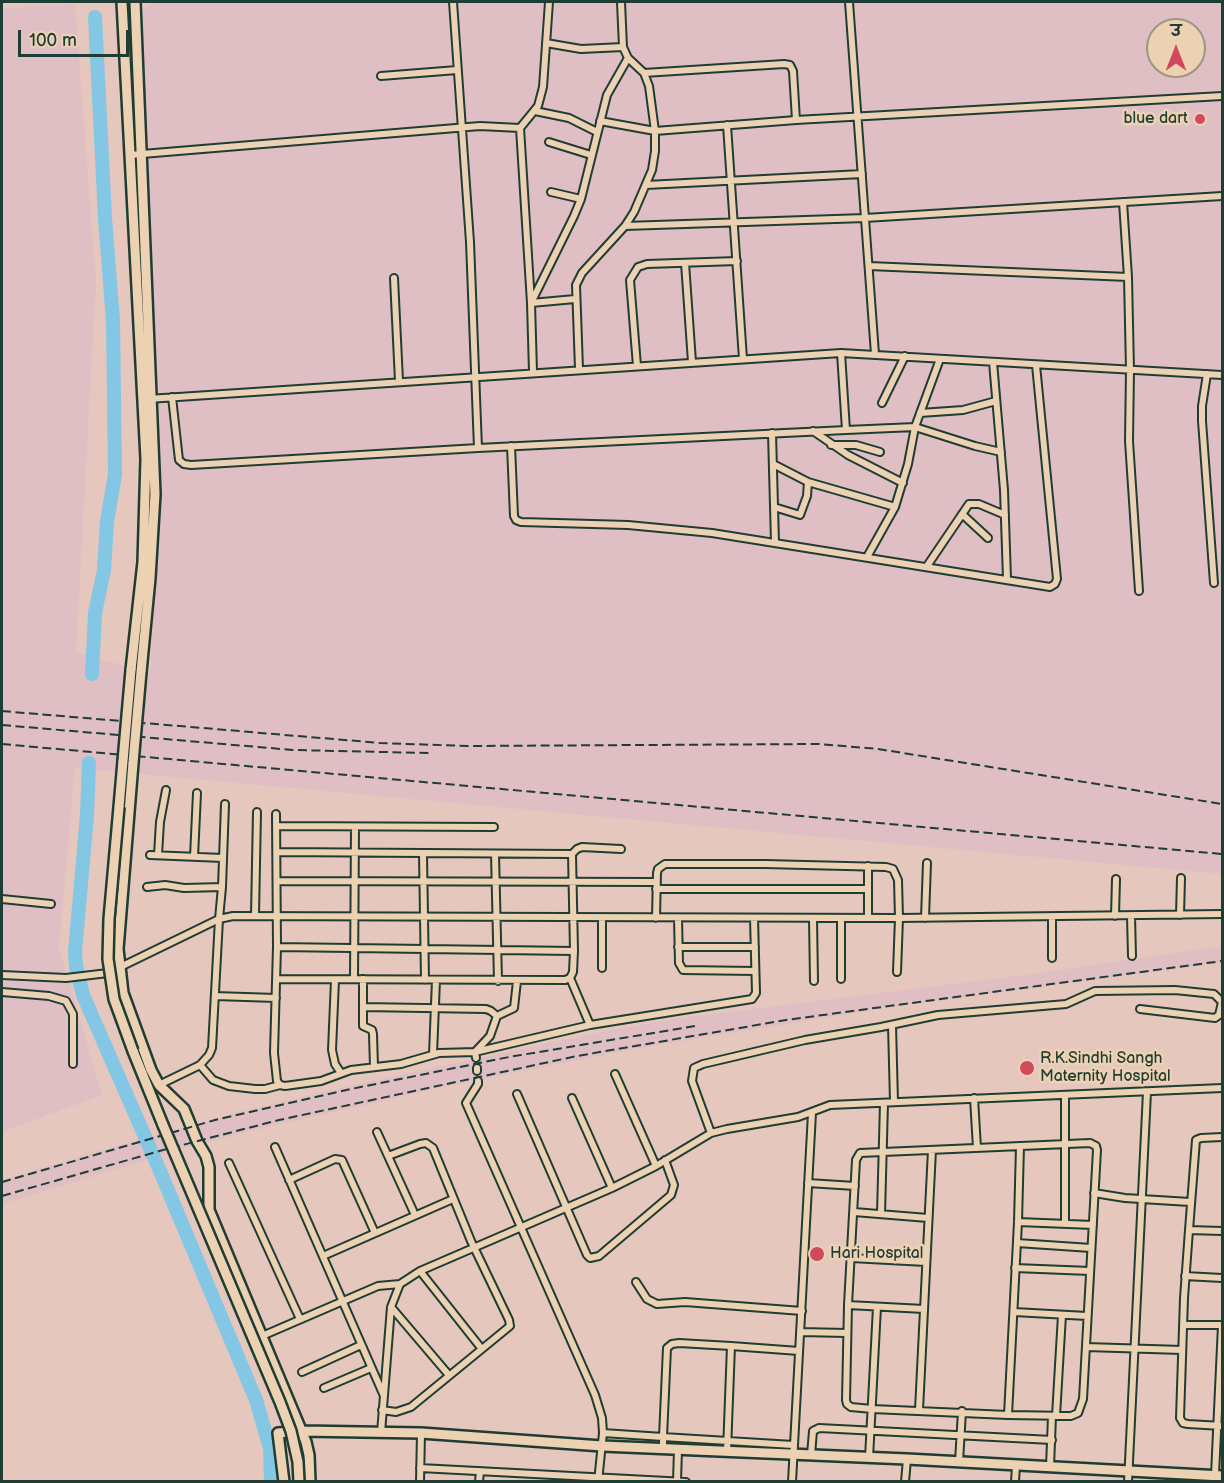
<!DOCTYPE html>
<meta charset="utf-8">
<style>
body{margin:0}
#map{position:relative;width:1224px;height:1483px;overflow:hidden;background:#e5c7bd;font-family:"Balsamiq Sans","Playpen Sans Deva",sans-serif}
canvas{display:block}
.frame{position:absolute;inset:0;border:3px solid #1f3d34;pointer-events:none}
.north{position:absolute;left:1146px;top:18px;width:60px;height:60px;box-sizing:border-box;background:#ecd2b3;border:2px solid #9a9680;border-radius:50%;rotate:0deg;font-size:16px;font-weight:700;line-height:24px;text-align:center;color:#1f3d34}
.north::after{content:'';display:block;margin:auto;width:21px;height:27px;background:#d1495b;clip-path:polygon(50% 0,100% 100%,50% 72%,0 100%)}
.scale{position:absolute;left:18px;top:30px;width:111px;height:27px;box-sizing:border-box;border:3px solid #1f3d34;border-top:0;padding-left:8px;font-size:18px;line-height:21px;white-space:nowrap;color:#1f3d34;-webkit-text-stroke:4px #ecd2b3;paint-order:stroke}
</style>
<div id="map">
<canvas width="1224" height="1483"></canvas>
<div class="frame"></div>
<div class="north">उ</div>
<div class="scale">100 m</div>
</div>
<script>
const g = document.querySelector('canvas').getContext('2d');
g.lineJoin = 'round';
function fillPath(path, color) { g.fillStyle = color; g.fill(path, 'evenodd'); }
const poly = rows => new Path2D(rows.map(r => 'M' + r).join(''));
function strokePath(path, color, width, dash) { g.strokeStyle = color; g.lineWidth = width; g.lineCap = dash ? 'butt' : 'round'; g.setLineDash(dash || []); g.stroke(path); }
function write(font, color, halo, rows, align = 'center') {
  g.font = font + ' "Balsamiq Sans",sans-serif'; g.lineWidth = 5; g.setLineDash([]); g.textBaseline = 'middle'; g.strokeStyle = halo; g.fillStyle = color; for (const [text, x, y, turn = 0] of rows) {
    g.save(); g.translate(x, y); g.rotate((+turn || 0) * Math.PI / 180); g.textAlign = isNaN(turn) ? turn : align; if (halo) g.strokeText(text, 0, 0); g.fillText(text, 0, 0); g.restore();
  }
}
fillPath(poly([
 [151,2,1222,2,1222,874,75,768,59,948,102,1095,2,1132,2,8,75,4,96,281,76,652,150,673,160,511,137,20],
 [1158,30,1194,30,1194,66,1158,66],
 [1222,946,1222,963,890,1007,639,1048,434,1089,250,1131,159,1155,152,1137,239,1112,363,1083,591,1034,673,1019,1032,974],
 [140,1139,150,1159,2,1204,2,1180]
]), '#e0bfc4');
strokePath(poly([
 [92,674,95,613,104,570,107,522,115,474,113,321,105,218,95,17],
 [89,763,87,815,75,952,76,966,83,995,160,1171,256,1400,270,1448,271,1482]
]), '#83c7e4', 14);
const street = poly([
 [453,2,470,242,478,448],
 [621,2,623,47,628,58,644,73,649,86,655,131,655,151,652,170,634,212,625,226],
 [849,2,875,354],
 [546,43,581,49,623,47],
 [644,73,784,64,790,65,793,71,796,120],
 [381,76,457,70],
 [535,111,569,118,597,132],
 [600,121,655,131,796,120,1222,96],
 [727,125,743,359],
 [520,128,531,303,533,372],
 [549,142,591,155],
 [130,155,480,126,520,128,538,106,543,87,549,2],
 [646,185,862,174],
 [551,192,581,199],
 [1123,202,1128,277,1130,370,1129,441,1139,591],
 [685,263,692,362],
 [869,266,1128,277],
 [394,278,399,381],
 [575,299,531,303,574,216,581,199,607,95,628,58],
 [841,353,846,430,915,427,975,446,1001,452],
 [993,362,1004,490,1007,579],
 [637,366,630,280,638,267,647,264,737,261],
 [579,369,576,285,582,273,625,226,865,218,1222,196],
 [1207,374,1202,406,1202,421,1214,583],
 [172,397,179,460,184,464,191,465,478,448,846,430],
 [148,399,841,353,1222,375],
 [882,403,905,356],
 [920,413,963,410,996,401],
 [813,431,848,455,903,483],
 [772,433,775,543],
 [831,445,856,445,880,452],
 [511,446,514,516,516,520,521,522,628,525,712,533,1050,587,1055,584,1057,579,1036,365],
 [773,464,808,482,895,507],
 [774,507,800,515,807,496,808,482],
 [962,514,988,538],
 [867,557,895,507,908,464,915,427,940,359],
 [927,566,969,504,979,504,1005,515],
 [276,814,277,947,274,1053,277,1081,280,1085,285,1086,321,1081,351,1070,401,1064,439,1053,475,1052,490,1036,497,1016,514,1008,517,981],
 [276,826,494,827],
 [423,854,425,980],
 [495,854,498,981],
 [572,854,577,849,582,847,621,849],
 [150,855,223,858],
 [158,855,160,822,166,790],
 [194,857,197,793],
 [277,881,656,882],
 [147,887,165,885,184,888,222,887],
 [656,889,868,889],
 [2,899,51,904],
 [255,915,257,812],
 [1180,915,1181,878],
 [1115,916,1116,879],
 [1131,916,1132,956],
 [1052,917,1052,958],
 [602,918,602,968],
 [656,918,657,873,658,869,665,864,765,864,886,867,893,869,898,880,899,918,897,972],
 [678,918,679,963,683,970,755,971],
 [813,918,814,981],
 [841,918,841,979],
 [868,918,868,866],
 [925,918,927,863],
 [277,947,574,951],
 [678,947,755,947],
 [2,975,66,978,108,973,219,919,233,916,899,918,1222,914],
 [570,978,590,1025],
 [277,979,565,980,570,978,573,972,574,951,572,854,277,852],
 [354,979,355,827],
 [363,979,363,1026,372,1030,373,1034,374,1067],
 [335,980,332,1050,335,1064,341,1073],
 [2,992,49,996,66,1001,73,1014,73,1064],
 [215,996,276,998],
 [363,1007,486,1009,491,1011,497,1016],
 [1140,1009,1215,1018,1219,1015,1222,1002],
 [892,1025,894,1102],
 [433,1054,436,980],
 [476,1058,475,1052,590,1025,752,999,756,993,754,918],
 [200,1065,213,1080,229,1086,255,1089,265,1089,280,1085],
 [477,1068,477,1071],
 [615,1074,656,1166],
 [478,1081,478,1084,466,1103,595,1395,602,1418,603,1433,598,1482],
 [159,1085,200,1065,209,1055,212,1048,219,919,222,887,225,804],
 [517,1094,587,1255,590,1258,599,1256,671,1195,674,1185,665,1160],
 [572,1098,612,1188],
 [974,1098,977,1148],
 [377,1132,415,1215],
 [711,1133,692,1081,694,1068,703,1064,805,1040,881,1027,938,1015,1066,1004,1095,991,1175,990,1214,994,1222,1002],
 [1222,1137,1201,1138,1196,1140,1189,1230,1222,1231],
 [1090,1143,1096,1146,1097,1150,1083,1399,1078,1413,1071,1416,1008,1415,872,1409,851,1407,847,1404,846,1400,848,1305,856,1160,860,1153,1090,1143],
 [275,1147,384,1396],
 [229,1163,300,1319],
 [289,1180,335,1159,342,1160,375,1233],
 [808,1183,855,1186],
 [1094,1193,1125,1198,1190,1202],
 [854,1212,928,1218],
 [881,1214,884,1103],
 [1018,1222,1093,1225],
 [1065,1224,1065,1095],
 [1189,1230,1184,1298,1180,1418,1183,1423,1188,1424,1222,1426],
 [1017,1243,1091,1248],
 [323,1256,453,1199],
 [851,1258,926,1262],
 [1015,1268,1090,1271],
 [420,1271,481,1348],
 [1185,1276,1222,1278],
 [636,1282,647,1299,657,1304,685,1302,802,1311],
 [848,1305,924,1309],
 [391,1307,448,1374],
 [1014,1312,1087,1316],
 [1184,1325,1222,1325,1215,1475],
 [800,1332,847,1333],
 [262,1336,378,1286,400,1284,420,1271,612,1188,656,1166,711,1133,727,1129,798,1117,830,1105,1222,1088],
 [731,1346,679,1343,672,1344,667,1348,663,1437,793,1445],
 [1086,1347,1182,1350],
 [302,1372,361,1345],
 [324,1388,371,1368],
 [382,1410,396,1412,411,1407,510,1326,509,1320,471,1241,433,1148,426,1143,420,1144,388,1156],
 [919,1410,932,1150],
 [1008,1415,1018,1222,1020,1146],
 [1056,1416,1062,1315],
 [381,1433,391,1307,400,1284],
 [603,1433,663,1437,663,1448],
 [727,1451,731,1346,799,1351],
 [811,1455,813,1431,819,1428,1052,1440],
 [869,1458,877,1307],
 [959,1462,962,1411],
 [1050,1467,1052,1416],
 [420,1468,686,1482],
 [420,1482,421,1433],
 [479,1482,480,1471],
 [677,1482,678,1449],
 [792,1482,812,1113],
 [905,1482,907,1459],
 [1015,1482,1016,1465],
 [1128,1482,1147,1092]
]);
const secondary = poly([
 [122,2,146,459,143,562,131,670],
 [135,2,155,494,150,578,141,672],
 [133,763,118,949,123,993,151,1070,159,1085,184,1109,197,1141,206,1156,209,1167,209,1210,306,1442,309,1455,310,1482],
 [119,807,123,761],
 [133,1051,163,1125],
 [284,1482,278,1433,302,1431,421,1433,602,1446,907,1459,1222,1476]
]);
strokePath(street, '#1f3d34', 10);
strokePath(secondary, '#1f3d34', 14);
strokePath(street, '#ecd2b3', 6);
strokePath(secondary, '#ecd2b3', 9);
strokePath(poly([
 [2,711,380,743,467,746,819,744,878,749,1222,804],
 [2,725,293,750,429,753],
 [2,744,1222,854],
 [2,1182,215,1120,351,1089,509,1057,695,1026],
 [2,1196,163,1150,279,1120,577,1056,786,1020,1222,961]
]), '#1f3d34', 2, [9, 4.5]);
const secondaryBridge = poly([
 [123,761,131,670],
 [133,763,141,672],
 [119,807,109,919,108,959,114,999,133,1051],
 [163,1125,280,1402,291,1431,298,1462,299,1482]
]);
strokePath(secondaryBridge, '#1f3d34', 14, []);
strokePath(secondaryBridge, '#ecd2b3', 9);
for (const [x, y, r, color] of [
 [1200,119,6,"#d1495b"],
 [1027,1068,8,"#d1495b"],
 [817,1254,8,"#d1495b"]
]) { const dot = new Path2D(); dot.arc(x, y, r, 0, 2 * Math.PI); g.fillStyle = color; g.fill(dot); strokePath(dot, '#ecd2b3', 2); }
write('16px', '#1f3d34', '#ecd2b3', [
 ["blue dart",1188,119,"right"],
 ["R.K.Sindhi Sangh",1040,1059],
 ["Maternity Hospital",1040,1077],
 ["Hari Hospital",830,1254]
], 'left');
</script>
